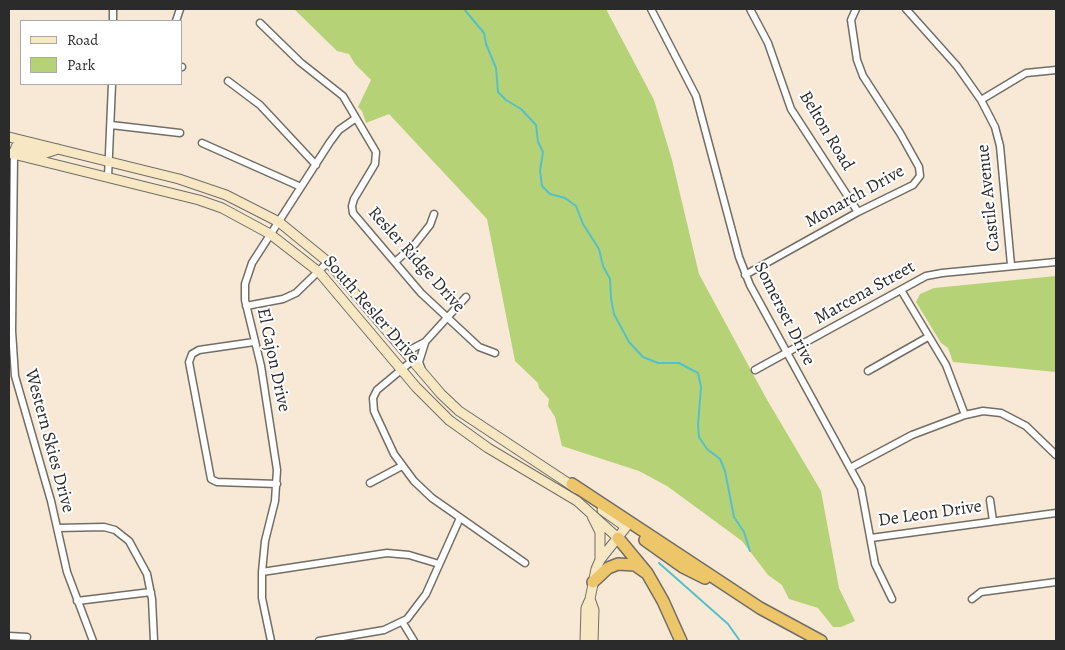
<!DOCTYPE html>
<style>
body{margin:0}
#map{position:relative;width:1065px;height:650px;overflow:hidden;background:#f7e9d5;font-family:Alegreya,serif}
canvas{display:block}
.frame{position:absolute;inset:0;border:10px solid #2b2b2b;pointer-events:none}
.legend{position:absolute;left:20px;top:20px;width:162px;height:65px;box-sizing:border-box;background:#fff;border:1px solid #aaa;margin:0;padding:6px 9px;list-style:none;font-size:15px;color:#2b2b2b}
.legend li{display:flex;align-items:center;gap:10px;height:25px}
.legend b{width:25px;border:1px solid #aaa}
</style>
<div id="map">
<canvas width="1065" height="650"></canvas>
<div class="frame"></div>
<ul class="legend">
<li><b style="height:6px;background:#f7e8c3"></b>Road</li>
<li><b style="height:14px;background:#b6d277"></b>Park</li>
</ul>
</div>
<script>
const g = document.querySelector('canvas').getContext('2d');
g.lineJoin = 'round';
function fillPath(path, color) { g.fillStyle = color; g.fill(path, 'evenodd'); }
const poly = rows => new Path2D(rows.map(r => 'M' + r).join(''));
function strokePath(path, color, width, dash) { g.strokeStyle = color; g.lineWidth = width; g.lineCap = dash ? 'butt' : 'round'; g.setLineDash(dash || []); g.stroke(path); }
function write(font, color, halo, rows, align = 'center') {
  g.font = font + ' Alegreya,serif'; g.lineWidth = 4; g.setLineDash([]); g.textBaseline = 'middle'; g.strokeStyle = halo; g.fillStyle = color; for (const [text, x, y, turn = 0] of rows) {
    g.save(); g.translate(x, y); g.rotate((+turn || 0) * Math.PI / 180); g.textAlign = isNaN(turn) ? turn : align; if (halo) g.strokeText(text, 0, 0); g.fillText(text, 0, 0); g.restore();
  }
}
fillPath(poly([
 [294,9,606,9,654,100,672,160,699,274,766,398,821,491,839,588,855,621,841,627,833,627,818,608,789,599,782,585,768,575,742,541,667,486,639,471,562,446,555,417,548,406,549,399,539,388,538,383,515,361,487,219,389,114,366,123,362,111,358,107,371,80,355,64,349,54,337,51],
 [1056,276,1056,372,953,362,948,348,941,343,916,302,920,294,934,288]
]), '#b6d277');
strokePath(poly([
 [464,9,484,33,486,44,496,68,498,92,506,100,521,109,536,125,538,142,543,152,540,171,542,186,550,194,565,198,576,206,583,224,599,249,603,266,610,279,611,298,614,314,629,342,643,357,658,363,679,363,698,373,701,387,698,425,699,437,707,449,720,459,725,471,734,517,744,532,750,551],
 [659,563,728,624,740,641]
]), '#54c1ca', 2);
const street = poly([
 [651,9,696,96,739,257,750,285,861,488,875,564,892,599],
 [750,9,768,43,791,109,858,212],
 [906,9,957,66,981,100,995,127,1000,146,1011,265],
 [113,21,113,9],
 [176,21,180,9],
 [260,23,300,62,343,96,376,152,375,164,354,199,352,206,353,213,421,293,479,347,495,353],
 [181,67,182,67],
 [228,81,260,105,316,165],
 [981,100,1026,73,1056,70],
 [111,125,180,133],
 [202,143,301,187],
 [14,154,12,331,15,376,51,501,67,572,93,641],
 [108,177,112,84],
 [395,262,415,244,430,225,434,214],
 [745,275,858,212,913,185,920,176,919,167,900,133,863,76,857,60,851,20,856,9],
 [901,290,946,365,965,415],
 [246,306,283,299,296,293,328,262],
 [254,342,199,350,192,354,189,362,211,479,217,482,277,484],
 [403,349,410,350,425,342,466,297],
 [413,360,377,390,373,398,374,411,394,454,414,481,432,498,525,563],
 [422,370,419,362,425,343],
 [755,370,926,276,942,273,1056,262],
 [868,371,928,337],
 [852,467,912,435,965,415,983,411,1001,413,1026,426,1056,455],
 [370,483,402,466],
 [990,500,993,521],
 [57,528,104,527,115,530,129,541,147,574,152,599,154,641],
 [871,538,1056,513],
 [262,572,387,553,409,555,439,564],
 [972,599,981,592,1056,582],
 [77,601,151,592],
 [403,623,414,641],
 [9,636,27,637],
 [271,641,262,598,262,572,265,541,275,501,277,470,261,366,245,300,245,284,252,263,330,142,339,130,356,118],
 [319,641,384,630,407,619,426,594,460,518]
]);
const secondary = poly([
 [9,137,179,179,226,195,279,222,328,262,441,394,459,411,577,489],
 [9,153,199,200,222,208,270,234,319,272,416,387,449,420,488,448,577,501,618,538],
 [14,154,16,147,46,153,58,149],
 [592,516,600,532,600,560],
 [590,599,594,610,593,641],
 [585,641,586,608,590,599,596,569,600,560,626,527,602,510]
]);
const highway = poly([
 [572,484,760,608,821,641],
 [618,538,647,573,663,601,681,641],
 [645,540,683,567,705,578],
 [593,582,608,568,618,564,635,565,645,572]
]);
strokePath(street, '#726e66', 9);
strokePath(secondary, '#726e66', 11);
strokePath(highway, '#726e66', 14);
strokePath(street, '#fff', 6);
strokePath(secondary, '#f7e8c3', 9);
strokePath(highway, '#ecc669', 11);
write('18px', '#2b2b2b', '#fff', [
 ["Belton Road",826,131,59],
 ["Monarch Drive",855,197,-29],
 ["Castile Avenue",989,198,-96],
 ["Resler Ridge Drive",416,260,48],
 ["Marcena Street",865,293,-29],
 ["South Resler Drive",371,310,49],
 ["Somerset Drive",784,314,63],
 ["El Cajon Drive",273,360,78],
 ["Western Skies Drive",49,441,75],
 ["De Leon Drive",930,514,-8]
]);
</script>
